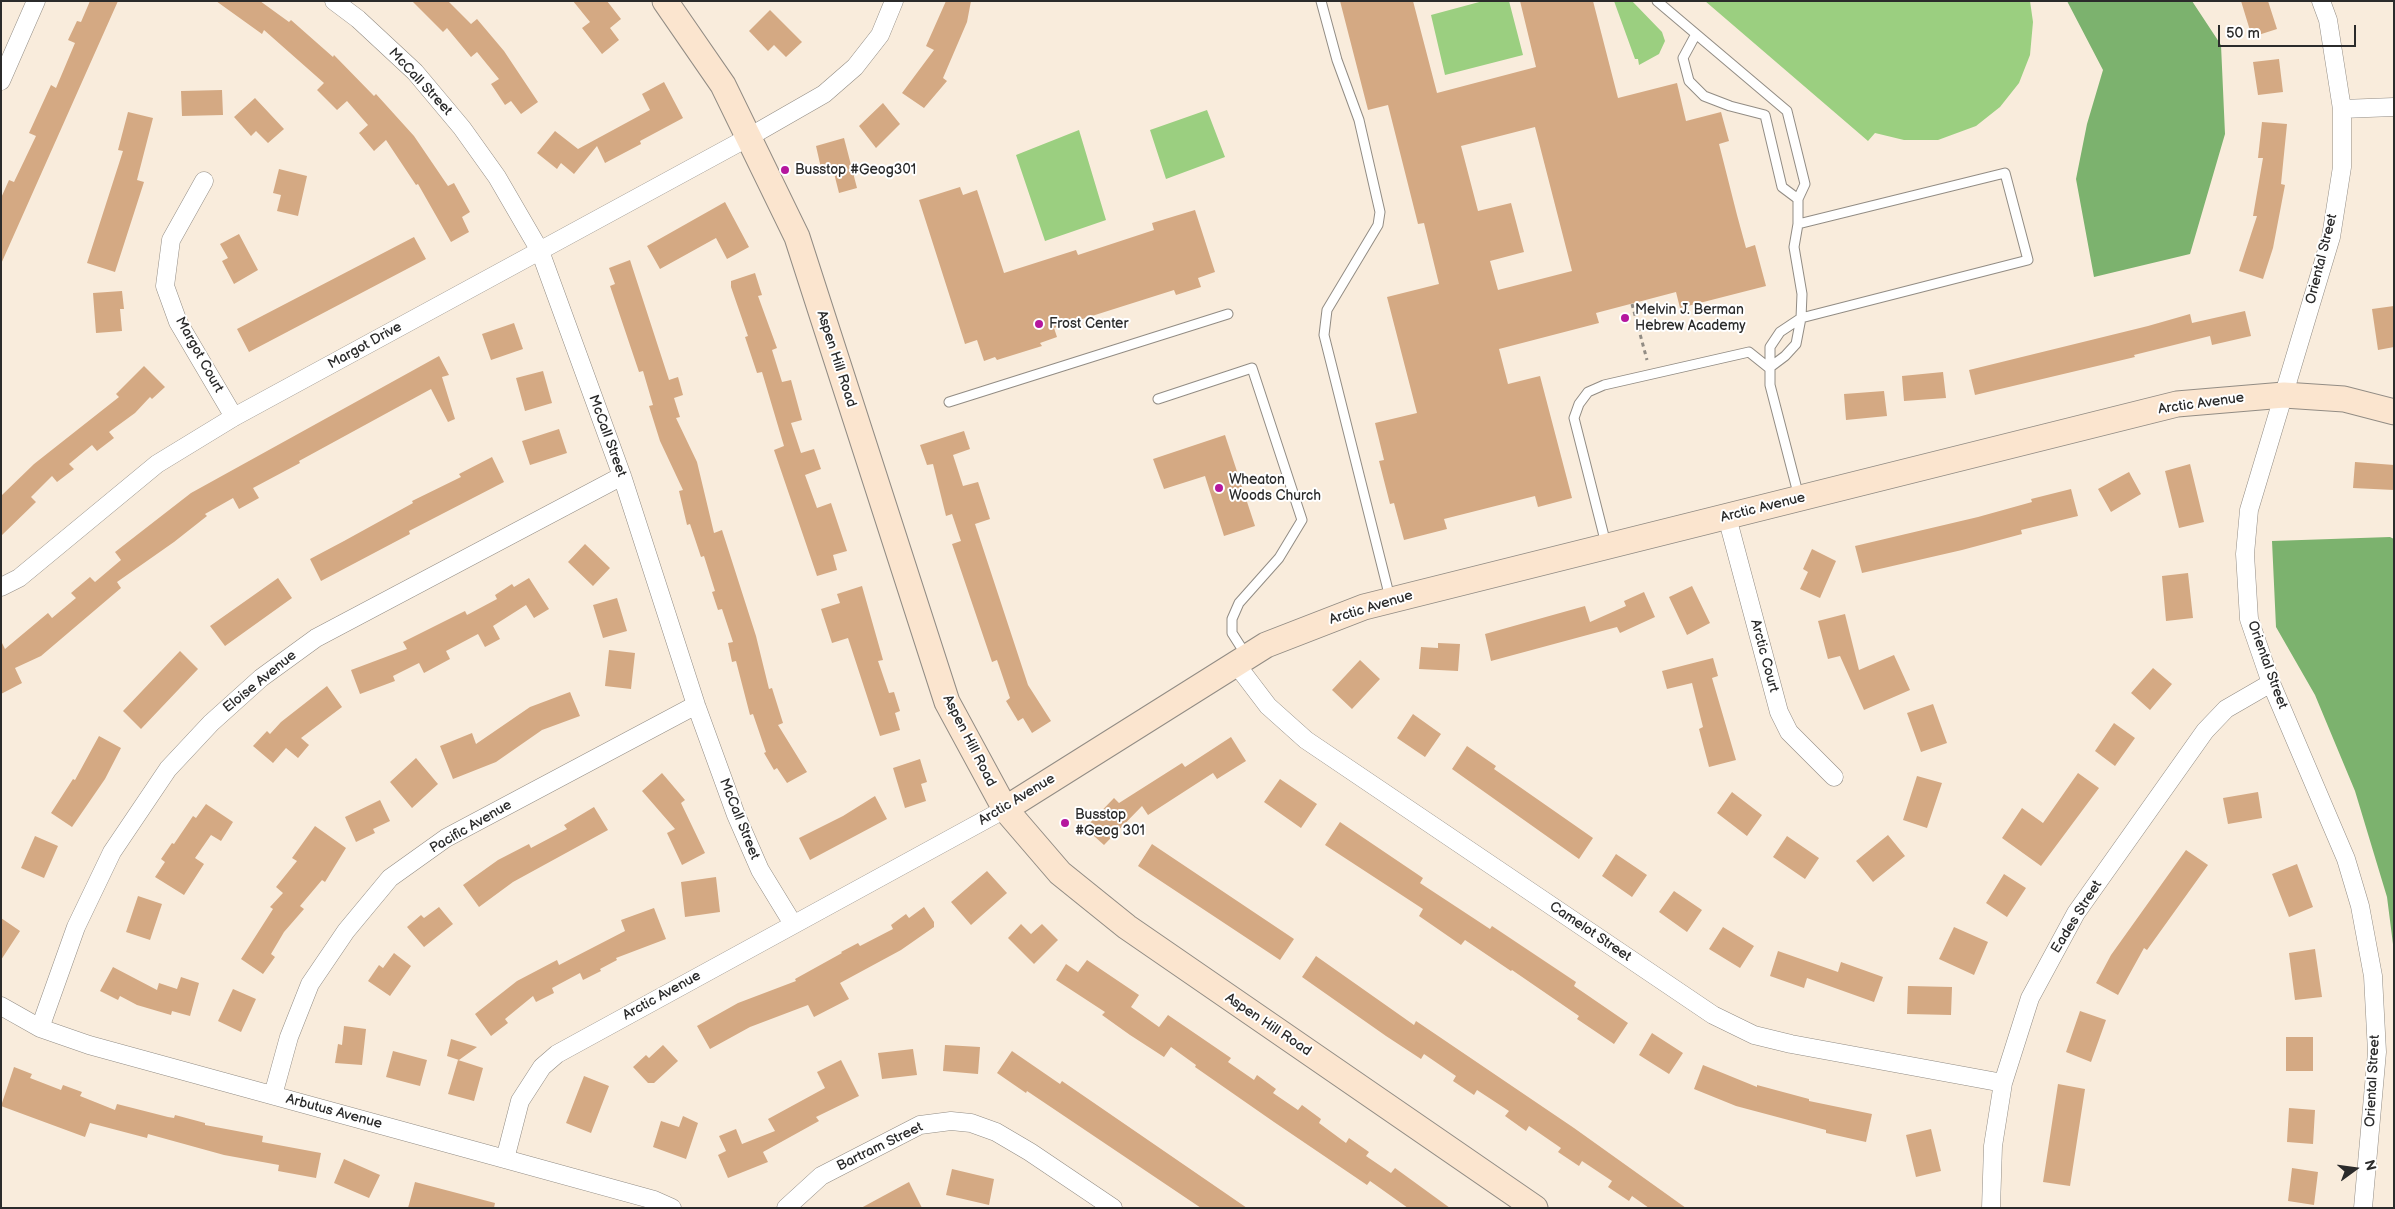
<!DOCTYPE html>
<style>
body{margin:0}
#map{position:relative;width:2395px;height:1209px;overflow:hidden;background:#f9ecdc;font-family:"Balsamiq Sans",sans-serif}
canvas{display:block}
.frame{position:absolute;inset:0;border:2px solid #2b2b2b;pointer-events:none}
.north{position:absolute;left:2330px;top:1144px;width:50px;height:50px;-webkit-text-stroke:4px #fff;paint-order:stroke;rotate:76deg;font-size:14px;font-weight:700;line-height:20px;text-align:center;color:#2b2b2b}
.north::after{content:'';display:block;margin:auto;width:18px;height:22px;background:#2b2b2b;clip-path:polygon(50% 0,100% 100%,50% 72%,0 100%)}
.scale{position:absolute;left:2218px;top:25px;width:138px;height:22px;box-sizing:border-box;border:2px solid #2b2b2b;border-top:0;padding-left:6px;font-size:15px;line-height:18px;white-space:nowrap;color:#2b2b2b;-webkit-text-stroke:4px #fff;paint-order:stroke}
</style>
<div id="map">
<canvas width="2395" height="1209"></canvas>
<div class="frame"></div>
<div class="north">N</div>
<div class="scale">50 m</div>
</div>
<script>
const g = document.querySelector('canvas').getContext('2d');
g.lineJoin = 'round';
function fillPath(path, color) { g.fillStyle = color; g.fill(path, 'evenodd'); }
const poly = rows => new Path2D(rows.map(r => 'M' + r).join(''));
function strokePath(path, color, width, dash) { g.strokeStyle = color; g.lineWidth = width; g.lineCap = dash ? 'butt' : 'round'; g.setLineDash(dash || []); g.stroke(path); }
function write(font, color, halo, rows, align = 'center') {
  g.font = font + ' "Balsamiq Sans",sans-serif'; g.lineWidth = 4; g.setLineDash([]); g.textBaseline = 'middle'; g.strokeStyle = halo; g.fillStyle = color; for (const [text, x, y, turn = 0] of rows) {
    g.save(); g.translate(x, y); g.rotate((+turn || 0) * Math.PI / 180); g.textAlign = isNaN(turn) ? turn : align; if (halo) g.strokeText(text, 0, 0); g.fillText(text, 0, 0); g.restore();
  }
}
fillPath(poly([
 [1483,1,1509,1,1523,55,1445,75,1431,15],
 [1614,1,1632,1,1662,32,1665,41,1659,54,1639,65,1638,59,1635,59],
 [1705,1,2030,1,2033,22,2030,55,2019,83,2000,107,1976,126,1938,140,1904,140,1875,133,1868,141],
 [1207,110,1225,157,1166,179,1150,130],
 [1079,130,1106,220,1045,241,1016,155]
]), '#9bcf80');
fillPath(poly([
 [2067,1,2192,1,2221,45,2225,134,2190,254,2094,277,2076,179,2087,124,2103,70],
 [2390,537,2394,539,2394,952,2387,897,2355,791,2315,695,2276,627,2272,541]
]), '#7cb26e');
fillPath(poly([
 [90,1,118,1,1,264,1,198,9,180,14,182,36,136,29,133,51,85,56,88,75,43,68,40,77,21,81,22],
 [216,1,260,1,289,22,291,20,333,57,334,55,374,96,376,94,414,136,448,186,454,183,470,212,462,217,469,232,451,242,418,184,416,185,386,140,374,151,359,133,368,125,347,101,337,110,317,90,324,83,264,30,262,34],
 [412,1,448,1,471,24,477,19,504,51,538,102,521,114,511,101,505,105,491,84,499,79,477,52,471,57,447,28,443,32],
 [573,1,607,1,621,19,610,28,619,40,602,54,582,28,590,22],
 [946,1,971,1,967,22,943,78,947,81,924,108,902,93,934,50,926,46],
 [1340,1,1413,1,1437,93,1536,67,1520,1,1593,1,1618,98,1677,83,1686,121,1721,112,1729,141,1719,144,1737,215,1746,248,1755,245,1766,286,1680,308,1676,292,1596,313,1599,323,1499,349,1508,384,1540,376,1572,498,1538,507,1535,496,1444,519,1447,529,1404,540,1394,503,1390,504,1379,461,1384,460,1375,423,1417,413,1387,297,1439,284,1424,223,1418,224,1388,105,1368,110],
 [1535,127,1572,271,1498,290,1490,261,1524,252,1511,203,1478,211,1461,146],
 [2241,1,2268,1,2277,29,2252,37],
 [770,10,802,42,786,57,774,45,768,51,749,31],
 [2279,59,2283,92,2258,95,2253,62],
 [664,82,683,118,640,141,641,144,605,163,597,146,574,174,561,163,557,169,537,153,555,131,578,149,650,110,642,94],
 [222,90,223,115,182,116,181,91],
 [255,98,284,129,268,143,256,131,251,136,234,117],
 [883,103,900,124,876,148,859,126],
 [128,112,153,118,137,180,144,182,115,272,87,263,123,151,118,150],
 [2262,122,2287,124,2281,184,2285,185,2273,248,2263,279,2239,271,2257,216,2253,216,2263,158,2258,158],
 [844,138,857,188,839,193,832,165,821,168,816,146],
 [279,169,307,176,298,216,277,211,281,195,273,193],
 [960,187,963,195,977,190,1004,273,1076,250,1078,255,1154,230,1152,223,1195,210,1215,272,1198,278,1201,287,1176,295,1174,290,1054,328,1057,337,1040,343,1042,346,997,360,995,357,984,361,977,340,965,344,919,200],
 [725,202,749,247,727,259,716,238,660,269,647,246],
 [239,234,258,270,234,284,222,261,228,258,220,244],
 [414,237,426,259,249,352,237,329],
 [630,260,669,380,678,377,683,395,674,398,680,417,676,418,697,462,714,533,722,530,756,636,769,689,772,688,783,723,778,725,807,772,787,783,777,768,774,770,764,753,766,752,753,714,750,715,736,661,732,662,728,643,733,642,722,609,718,610,712,592,715,591,704,556,701,557,690,524,687,525,679,491,683,490,660,441,649,406,653,405,643,371,639,372,610,286,615,284,609,268],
 [755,273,762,295,758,296,777,348,772,350,782,382,791,380,802,420,791,423,801,453,814,449,821,469,805,475,817,508,831,503,847,551,833,555,837,570,817,576,774,450,784,446,762,372,757,373,745,337,748,336,731,287,731,281],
 [122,291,124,309,120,309,122,331,96,333,93,293],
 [2394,306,2394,347,2378,350,2372,309],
 [2245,311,2251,336,2212,345,2210,336,2134,355,2135,357,1975,395,1969,370,2148,326,2190,314,2192,323],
 [514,323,523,349,491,360,482,334],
 [439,356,449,375,442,377,455,419,448,422,431,389,299,461,300,463,253,488,259,498,239,509,233,498,205,514,207,516,174,542,117,582,121,588,41,656,15,668,22,683,1,694,1,641,5,649,48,613,52,618,76,598,71,593,90,577,95,582,121,560,115,552,191,493],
 [144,366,165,387,152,399,150,397,135,413,109,432,114,438,97,451,92,445,69,464,74,469,57,482,52,476,31,497,36,502,1,536,1,496,34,464,119,397,116,394],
 [543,371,552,403,525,411,516,378],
 [1943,372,1946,398,1904,401,1902,376],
 [1884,391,1887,416,1846,420,1844,394],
 [559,429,567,453,530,465,522,441],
 [964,431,970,449,953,455,963,486,978,482,990,519,975,524,1028,685,1051,721,1032,733,1023,718,1018,721,1006,701,1010,698,997,660,992,662,952,544,961,541,952,514,946,516,933,464,927,465,920,445],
 [1225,435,1255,526,1224,536,1205,476,1164,489,1153,459],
 [492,457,504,482,409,531,410,534,321,581,310,559,344,541,413,503,412,501,461,477,459,474],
 [2355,462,2394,465,2394,490,2353,488],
 [2190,464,2204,522,2179,528,2165,471],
 [2129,472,2141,494,2111,512,2098,489],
 [2071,489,2078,516,2021,530,2022,534,1962,550,1862,573,1855,546,1978,517,2032,502,2031,499],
 [585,544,610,568,593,586,568,562],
 [1812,549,1836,561,1820,598,1800,589,1808,572,1803,569],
 [2188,573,2193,618,2166,621,2162,576],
 [278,578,292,598,225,646,210,626],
 [529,578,549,609,534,618,526,605,493,626,500,639,485,647,478,634,446,651,450,659,424,673,419,663,393,676,395,681,360,694,351,670,407,649,403,642,465,611,467,615,497,599,495,595,512,584,514,587],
 [862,586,883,660,878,661,889,693,894,692,900,711,895,713,900,730,880,736,848,638,832,643,821,609,840,603,837,594],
 [1692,586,1710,623,1687,635,1669,597],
 [1644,592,1655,617,1620,633,1617,627,1491,661,1485,634,1585,606,1590,622,1626,606,1624,601],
 [617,598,627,631,603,638,593,605],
 [1845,614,1859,670,1894,655,1910,690,1864,710,1840,656,1828,659,1818,621],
 [1438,643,1460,644,1458,671,1419,669,1421,647,1438,648],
 [609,650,635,653,631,689,605,686],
 [180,651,198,669,141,729,123,711],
 [1713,658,1718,676,1712,678,1736,760,1709,767,1699,729,1703,727,1692,683,1667,689,1662,671],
 [1360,660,1380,679,1352,709,1332,690],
 [2153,668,2172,684,2150,710,2131,693],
 [327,686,342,707,301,738,309,745,298,758,286,748,273,763,253,746,267,731,270,734,281,722],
 [570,692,580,716,542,730,496,762,453,779,440,746,472,733,476,744,530,707],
 [1933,704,1947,743,1921,752,1907,713],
 [1413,714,1441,734,1425,757,1397,738],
 [2114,723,2135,738,2115,766,2095,751],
 [99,736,121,748,105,779,72,827,51,813,73,779,75,780],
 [1231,737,1246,761,1217,779,1213,773,1148,815,1142,806,1104,845,1085,828,1114,798,1119,803,1182,763,1185,767],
 [1467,746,1496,766,1494,769,1593,838,1579,859,1452,769],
 [416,758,438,784,412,808,390,782],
 [920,759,927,782,921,784,926,801,905,808,893,768],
 [662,773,685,800,681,803,705,853,682,865,667,833,675,829,642,791],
 [2078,773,2099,788,2041,866,2002,838,2022,808,2043,823],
 [1917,776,1942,783,1927,828,1903,820],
 [1280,779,1317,804,1301,828,1264,802],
 [1732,792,1762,815,1747,836,1717,813],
 [2258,792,2262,818,2228,824,2223,798],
 [875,796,887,819,810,860,799,838,843,816],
 [380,800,390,821,373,829,375,833,356,842,345,817],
 [206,804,233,822,221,841,211,835,195,858,204,864,184,895,155,877,165,862,161,859,172,843,174,844,193,816,196,818],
 [594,807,608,830,513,882,479,907,463,885,498,860,529,844,531,848,567,829,564,825],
 [1340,822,1423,878,1420,883,1490,929,1492,926,1576,982,1574,986,1628,1023,1614,1044,1577,1019,1579,1016,1512,970,1511,971,1465,940,1461,945,1419,916,1423,909,1325,845],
 [315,826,346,848,325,882,322,880,300,906,304,909,284,932,271,954,275,957,263,974,241,959,273,909,270,907,283,893,276,887,297,861,292,858],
 [1888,835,1905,856,1873,882,1856,861],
 [35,836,58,846,44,878,21,868],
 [1787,836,1819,858,1805,879,1773,857],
 [1152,844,1294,939,1280,960,1138,866],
 [2186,850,2208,865,2147,950,2144,948,2118,995,2096,983,2111,955],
 [1616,854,1647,875,1632,897,1602,876],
 [2297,864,2313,907,2289,917,2272,874],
 [987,871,1007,893,971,925,951,902],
 [2004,874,2026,888,2007,917,1986,903],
 [716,877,720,912,685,917,681,882],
 [1674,891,1702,910,1687,932,1659,912],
 [138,896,162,904,150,940,126,932],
 [439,907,453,924,424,947,407,927,421,915,424,918],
 [924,907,934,922,934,927,901,950,840,983,849,999,814,1017,808,1005,750,1027,710,1049,697,1026,738,1003,796,981,795,979,842,953,841,952,858,943,860,946,893,929,891,925,906,914,909,918],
 [654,908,666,939,616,958,617,960,600,969,601,971,583,980,580,973,552,988,554,993,536,1002,533,996,505,1019,508,1023,491,1036,475,1014,517,981,557,960,559,965,625,931,621,920],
 [1,918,20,931,1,960],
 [1021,924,1031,934,1042,924,1058,940,1034,964,1008,938],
 [1723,927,1754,946,1740,968,1709,949],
 [1954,927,1988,942,1974,975,1939,959],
 [2315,949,2322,997,2295,1000,2289,953],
 [1778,951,1838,972,1841,962,1883,977,1874,1002,1807,978,1804,988,1770,976],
 [394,953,411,966,390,996,368,981,379,965,383,968],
 [1316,956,1414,1025,1416,1021,1574,1128,1686,1208,1649,1208,1632,1196,1629,1201,1608,1187,1612,1181,1582,1161,1579,1166,1558,1152,1561,1148,1529,1126,1526,1131,1505,1116,1509,1111,1477,1090,1474,1095,1453,1081,1456,1076,1424,1054,1421,1059,1386,1036,1302,977],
 [1087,960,1139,995,1131,1007,1159,1027,1168,1015,1231,1058,1228,1062,1254,1080,1257,1075,1276,1089,1273,1093,1298,1110,1302,1105,1321,1119,1319,1123,1346,1143,1349,1138,1369,1152,1366,1156,1391,1173,1395,1168,1450,1208,1408,1208,1370,1181,1367,1185,1274,1122,1195,1067,1196,1065,1171,1047,1164,1057,1130,1035,1102,1015,1105,1012,1056,980,1066,964,1078,972],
 [113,967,157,990,159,983,177,989,181,977,199,983,190,1016,172,1011,171,1015,137,1005,120,996,118,1000,100,991],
 [1908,986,1952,987,1951,1015,1907,1014],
 [233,989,256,999,241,1032,218,1021],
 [2080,1011,2106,1020,2091,1062,2066,1052],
 [344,1026,366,1029,362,1065,335,1063,338,1044,342,1045],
 [1652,1033,1683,1053,1669,1074,1639,1055],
 [2286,1037,2313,1037,2313,1071,2286,1071],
 [451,1039,477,1047,459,1060,447,1056],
 [663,1045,678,1061,654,1083,648,1083,633,1067,646,1055,649,1058],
 [945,1045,980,1047,978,1074,943,1071],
 [913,1049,917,1075,882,1079,878,1053],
 [393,1051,427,1060,420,1086,386,1077],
 [1012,1051,1060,1084,1062,1081,1247,1208,1201,1208,1027,1091,1026,1093,997,1073],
 [458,1060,483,1068,474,1101,448,1094],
 [841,1060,859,1096,816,1117,819,1121,763,1152,768,1162,728,1178,718,1155,726,1151,719,1136,736,1129,742,1144,775,1131,768,1119,825,1088,817,1072],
 [1703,1065,1757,1087,1757,1085,1809,1099,1809,1101,1872,1114,1866,1142,1826,1133,1826,1130,1736,1106,1694,1089],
 [14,1067,32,1074,30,1078,61,1090,63,1085,82,1092,80,1096,115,1110,117,1104,168,1117,174,1118,175,1115,205,1123,205,1125,263,1136,262,1142,321,1153,316,1178,278,1171,279,1165,224,1155,148,1134,147,1138,90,1123,85,1137,1,1106],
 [584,1076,609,1086,591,1133,566,1123],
 [2058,1084,2085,1089,2070,1186,2043,1182],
 [2289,1108,2315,1110,2313,1144,2287,1142],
 [683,1116,698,1123,686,1159,653,1147,661,1121,679,1127],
 [1931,1129,1941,1171,1916,1177,1906,1135],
 [344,1159,380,1175,369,1198,334,1183],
 [2292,1168,2318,1172,2314,1205,2288,1201],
 [952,1169,994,1179,989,1205,946,1195],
 [415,1182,495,1203,494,1208,408,1208],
 [909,1182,922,1208,861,1208]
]), '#d4a983');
const lane = poly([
 [1321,1,1337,60,1359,120,1380,212,1378,225,1327,310,1324,335,1390,598],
 [1657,1,1787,111,1805,184,1798,199,1798,224,1794,247,1802,294,1801,318,1796,344,1785,356,1769,368],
 [1696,34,1683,58,1689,81,1704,96,1730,106,1765,115,1782,187,1798,199],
 [1798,224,2005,173,2028,260,1801,318,1780,332,1770,347,1770,385,1799,497],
 [1158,399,1252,368,1302,520,1279,558,1239,603,1232,619,1232,633,1246,655],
 [949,402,1228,314],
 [1606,544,1574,418,1579,404,1588,392,1604,385,1749,352,1769,368]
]);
const street = poly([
 [334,1,358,19,415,72,462,128,497,177,540,251,622,476,696,705,736,815,760,870,793,924],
 [2321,1,2328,20,2342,109,2342,167,2331,237,2249,510,2245,554,2249,619,2271,683,2346,859,2360,906,2373,976,2377,1052,2363,1208],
 [1,81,36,1],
 [2342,109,2394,107],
 [204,181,171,240,165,286,178,322,234,417],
 [1727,517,1779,712,1789,732,1834,777],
 [1,587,19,578,157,464,234,417,749,137,824,94,855,67,880,35,894,1],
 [1236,664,1268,706,1306,740,1713,1015,1754,1035,1791,1044,2003,1083],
 [1,1006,40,1028,89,1045,505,1159,654,1200,672,1208],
 [40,1028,76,927,112,852,168,769,211,723,261,678,316,638,622,476],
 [273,1095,289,1037,310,984,346,931,390,878,446,838,696,705],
 [505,1159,520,1101,542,1067,557,1054,1005,809],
 [786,1208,821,1176,920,1125,951,1121,971,1123,996,1132,1030,1152,1113,1208],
 [1991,1208,1993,1146,2003,1083,2030,998,2076,913,2205,731,2226,709,2271,683]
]);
const secondary = poly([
 [665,1,723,85,797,237,947,702,1005,809,1060,873,1127,927,1535,1208],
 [1005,809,1266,645,1364,607,2177,404,2284,395,2344,399,2394,412]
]);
strokePath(lane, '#928c84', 11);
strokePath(street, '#928c84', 19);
strokePath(secondary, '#928c84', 27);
strokePath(poly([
 [1632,304,1647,360]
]), '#928c84', 3, [4, 4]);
strokePath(lane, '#fff', 9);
strokePath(street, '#fff', 18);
strokePath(secondary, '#fbe5cf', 25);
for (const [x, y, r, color] of [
 [785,170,5,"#b5179e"],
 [1625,318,5,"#b5179e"],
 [1039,324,5,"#b5179e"],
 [1219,488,5,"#b5179e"],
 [1065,823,5,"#b5179e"]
]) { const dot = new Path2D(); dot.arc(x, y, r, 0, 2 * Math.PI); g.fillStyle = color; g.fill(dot); strokePath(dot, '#fff', 2); }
write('14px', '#2b2b2b', '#fff', [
 ["McCall Street",420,82,47],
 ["Oriental Street",2322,259,-76],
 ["Margot Drive",365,346,-29],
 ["Margot Court",199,355,61],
 ["Aspen Hill Road",836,359,72],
 ["Arctic Avenue",2201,404,-8],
 ["McCall Street",607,436,70],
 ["Arctic Avenue",1763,508,-14],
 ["Arctic Avenue",1371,608,-17],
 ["Arctic Court",1764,656,75],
 ["Oriental Street",2267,665,70],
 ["Eloise Avenue",260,682,-39],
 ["Aspen Hill Road",969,741,63],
 ["Arctic Avenue",1017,800,-31],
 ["McCall Street",739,819,68],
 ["Pacific Avenue",471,827,-30],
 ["Eades Street",2077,917,-58],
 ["Camelot Street",1590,932,34],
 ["Arctic Avenue",662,996,-29],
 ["Aspen Hill Road",1268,1025,34],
 ["Oriental Street",2373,1081,-87],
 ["Arbutus Avenue",334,1112,15],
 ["Bartram Street",880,1147,-26]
]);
write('14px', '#2b2b2b', '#fff', [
 ["Busstop #Geog301",795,170],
 ["Melvin J. Berman",1635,310],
 ["Hebrew Academy",1635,326],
 ["Frost Center",1049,324],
 ["Wheaton",1229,480],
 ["Woods Church",1229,496],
 ["Busstop",1075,815],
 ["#Geog 301",1075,831]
], 'left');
</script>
